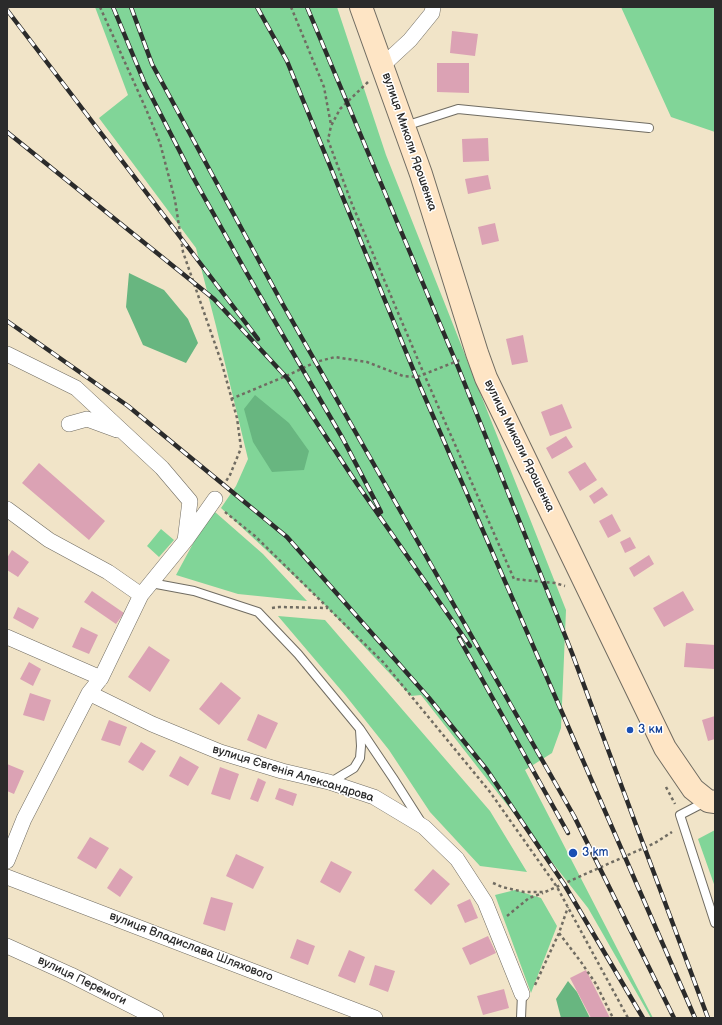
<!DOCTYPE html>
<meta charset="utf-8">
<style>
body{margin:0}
#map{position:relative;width:722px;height:1025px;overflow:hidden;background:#f1e4c8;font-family:"Balsamiq Sans",sans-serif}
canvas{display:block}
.frame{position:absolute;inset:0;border:8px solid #2b2b2b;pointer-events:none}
</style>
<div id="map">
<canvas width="722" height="1025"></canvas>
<div class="frame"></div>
</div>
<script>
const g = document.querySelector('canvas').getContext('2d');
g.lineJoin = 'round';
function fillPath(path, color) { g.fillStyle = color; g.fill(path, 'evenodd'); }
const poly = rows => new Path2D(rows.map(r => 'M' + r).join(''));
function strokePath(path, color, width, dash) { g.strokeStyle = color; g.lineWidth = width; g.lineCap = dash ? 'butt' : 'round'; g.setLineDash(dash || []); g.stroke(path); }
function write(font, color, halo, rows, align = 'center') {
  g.font = font + ' "Balsamiq Sans",sans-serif'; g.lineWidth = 3; g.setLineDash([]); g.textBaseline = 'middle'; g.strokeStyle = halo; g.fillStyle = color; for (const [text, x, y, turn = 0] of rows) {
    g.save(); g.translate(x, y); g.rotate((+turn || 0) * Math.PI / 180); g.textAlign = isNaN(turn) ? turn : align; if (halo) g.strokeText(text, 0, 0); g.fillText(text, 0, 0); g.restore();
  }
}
fillPath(poly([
 [95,7,337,7,386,155,566,610,561,728,552,753,525,770,653,1018,651,1018,588,908,421,695,411,696,322,602,221,508,236,486,248,459,216,326,196,248,99,118,128,95],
 [621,7,715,7,715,132,671,117],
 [215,512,263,554,307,601,238,594,176,575,196,538],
 [161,529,174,540,159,557,147,546],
 [278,616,325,620,490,811,527,872,480,866,430,812,389,750,346,696],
 [715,830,715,887,698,839],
 [515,890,541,898,557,926,531,993,495,895]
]), '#81d598');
fillPath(poly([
 [129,273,164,290,188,319,198,343,186,363,143,345,126,307],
 [255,395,289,423,309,451,304,470,272,472,253,442,244,409],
 [568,981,577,992,590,1018,561,1018,556,999]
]), '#68b680');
fillPath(poly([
 [452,31,478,34,475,56,450,53],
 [437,63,469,63,469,93,437,92],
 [488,138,489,161,463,162,462,139],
 [488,175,491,189,468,194,465,179],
 [495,223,499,241,482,245,478,227],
 [523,335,528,362,512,365,506,339],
 [562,404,572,428,550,436,541,412],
 [566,436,573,447,552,459,546,448],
 [585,462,597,480,580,491,568,472],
 [39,463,105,521,89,540,22,483],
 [602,487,608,495,594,504,589,496],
 [612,514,621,531,608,538,599,521],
 [630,537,636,548,625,553,620,542],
 [12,550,29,562,18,577,7,570,7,558],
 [649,555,654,564,634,577,629,568],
 [92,591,124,613,116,624,84,602],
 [683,591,694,610,664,627,653,608],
 [18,607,39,618,33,629,13,618],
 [81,627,98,635,89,654,72,647],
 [686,643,715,645,714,669,684,667],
 [149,646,170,660,150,692,128,677],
 [29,662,41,669,33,686,20,679],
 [221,682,241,698,219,725,199,709],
 [30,693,51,700,44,721,23,715],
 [258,714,278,723,266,749,247,740],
 [715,716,715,739,708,741,702,720],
 [109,720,127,727,120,746,101,740],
 [141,742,156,751,143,771,128,762],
 [180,756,199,767,188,786,169,776],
 [7,764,24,771,14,794,7,791],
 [220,767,239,774,230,800,211,794],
 [258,778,266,782,258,802,250,799],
 [279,788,297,794,293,806,275,799],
 [90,837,109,848,96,869,77,858],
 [236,854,264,867,253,889,226,876],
 [331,861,352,872,340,893,320,882],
 [120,868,133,877,120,897,107,888],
 [433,869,450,884,431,905,414,890],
 [211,897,233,903,225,931,203,924],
 [470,899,478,918,465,923,457,905],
 [488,936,496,953,470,965,462,948],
 [297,939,315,946,308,965,290,958],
 [349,950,365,957,355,983,338,976],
 [375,965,395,971,388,992,369,985],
 [586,970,610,1018,591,1018,570,978],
 [504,989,509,1008,483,1015,477,996]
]), '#dba2b4');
const lane = poly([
 [405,126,458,109,649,128],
 [151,583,194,591,258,612,298,654,360,729,393,778,421,822],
 [331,782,354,768,360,758,361,746,360,730],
 [707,801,680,815,715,923],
 [521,1018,522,994]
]);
const street = poly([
 [382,66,410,40,432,13,433,7],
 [7,354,76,388,162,468,190,501,185,541,141,595,101,678,89,693,24,819,7,861],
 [69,424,87,419,117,430],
 [7,509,49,540,108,572,141,595],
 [186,540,215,499],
 [7,637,101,678],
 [89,693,152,724,220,752,282,771,329,782,374,797,424,827,457,859,485,902,522,994],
 [7,877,375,1018],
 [7,946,71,975,156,1018]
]);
const secondary = poly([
 [361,7,421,174,477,353,486,378,665,748,693,789,708,801,715,802]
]);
strokePath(lane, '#706c62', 10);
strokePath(street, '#706c62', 16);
strokePath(secondary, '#706c62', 24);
strokePath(poly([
 [100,7,146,109,160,143,175,200,183,252,222,364,237,418,241,448,230,475,223,486],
 [291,7,324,87,331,125],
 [368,82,340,109,331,126,328,140,352,204,424,374,514,579,555,583,565,586],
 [231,399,286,376,316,362,335,357,367,362,403,376,417,377,460,360],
 [225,512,255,536,384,663,490,792,557,887,628,1018],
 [272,608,279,607,328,608],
 [666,787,675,804],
 [493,883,502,887,524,892,545,892,655,843,672,832],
 [507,916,529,898,543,893],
 [559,933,581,962,596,984,613,1018],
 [535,985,559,933,568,907]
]), '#706c62', 2.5, [3, 3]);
strokePath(lane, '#fff', 8);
strokePath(street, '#fff', 15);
strokePath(secondary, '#fee5c5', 22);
const rail = poly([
 [113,7,145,84,194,179,245,270,343,439,381,512],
 [131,7,152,64,282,303,574,816,674,1018],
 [257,7,287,61,420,386,695,1018],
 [307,7,458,367,572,653,708,1018],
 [7,10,258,339],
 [7,132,214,299,288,379,357,484,470,646],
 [7,321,128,406,287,537,429,698,487,770,564,884,643,1018],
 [459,638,568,833]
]);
strokePath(rail, '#2b2b2b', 4.5);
strokePath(rail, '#fff', 3, [9]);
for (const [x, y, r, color] of [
 [630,730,4,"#1a4fb4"],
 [573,853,5,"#1a4fb4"]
]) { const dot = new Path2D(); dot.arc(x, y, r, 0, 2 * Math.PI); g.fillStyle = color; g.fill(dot); strokePath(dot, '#fff', 1.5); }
write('12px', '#2b2b2b', '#fff', [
 ["вулиця Миколи Ярошенка",409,142,71],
 ["вулиця Миколи Ярошенка",519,446,64],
 ["вулиця Євгенія Александрова",293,774,17],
 ["вулиця Владислава Шляхового",191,947,21],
 ["вулиця Перемоги",82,981,26]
]);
write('12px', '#164399', '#fff', [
 ["3 км",638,730],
 ["3 km",582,853]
], 'left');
</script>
